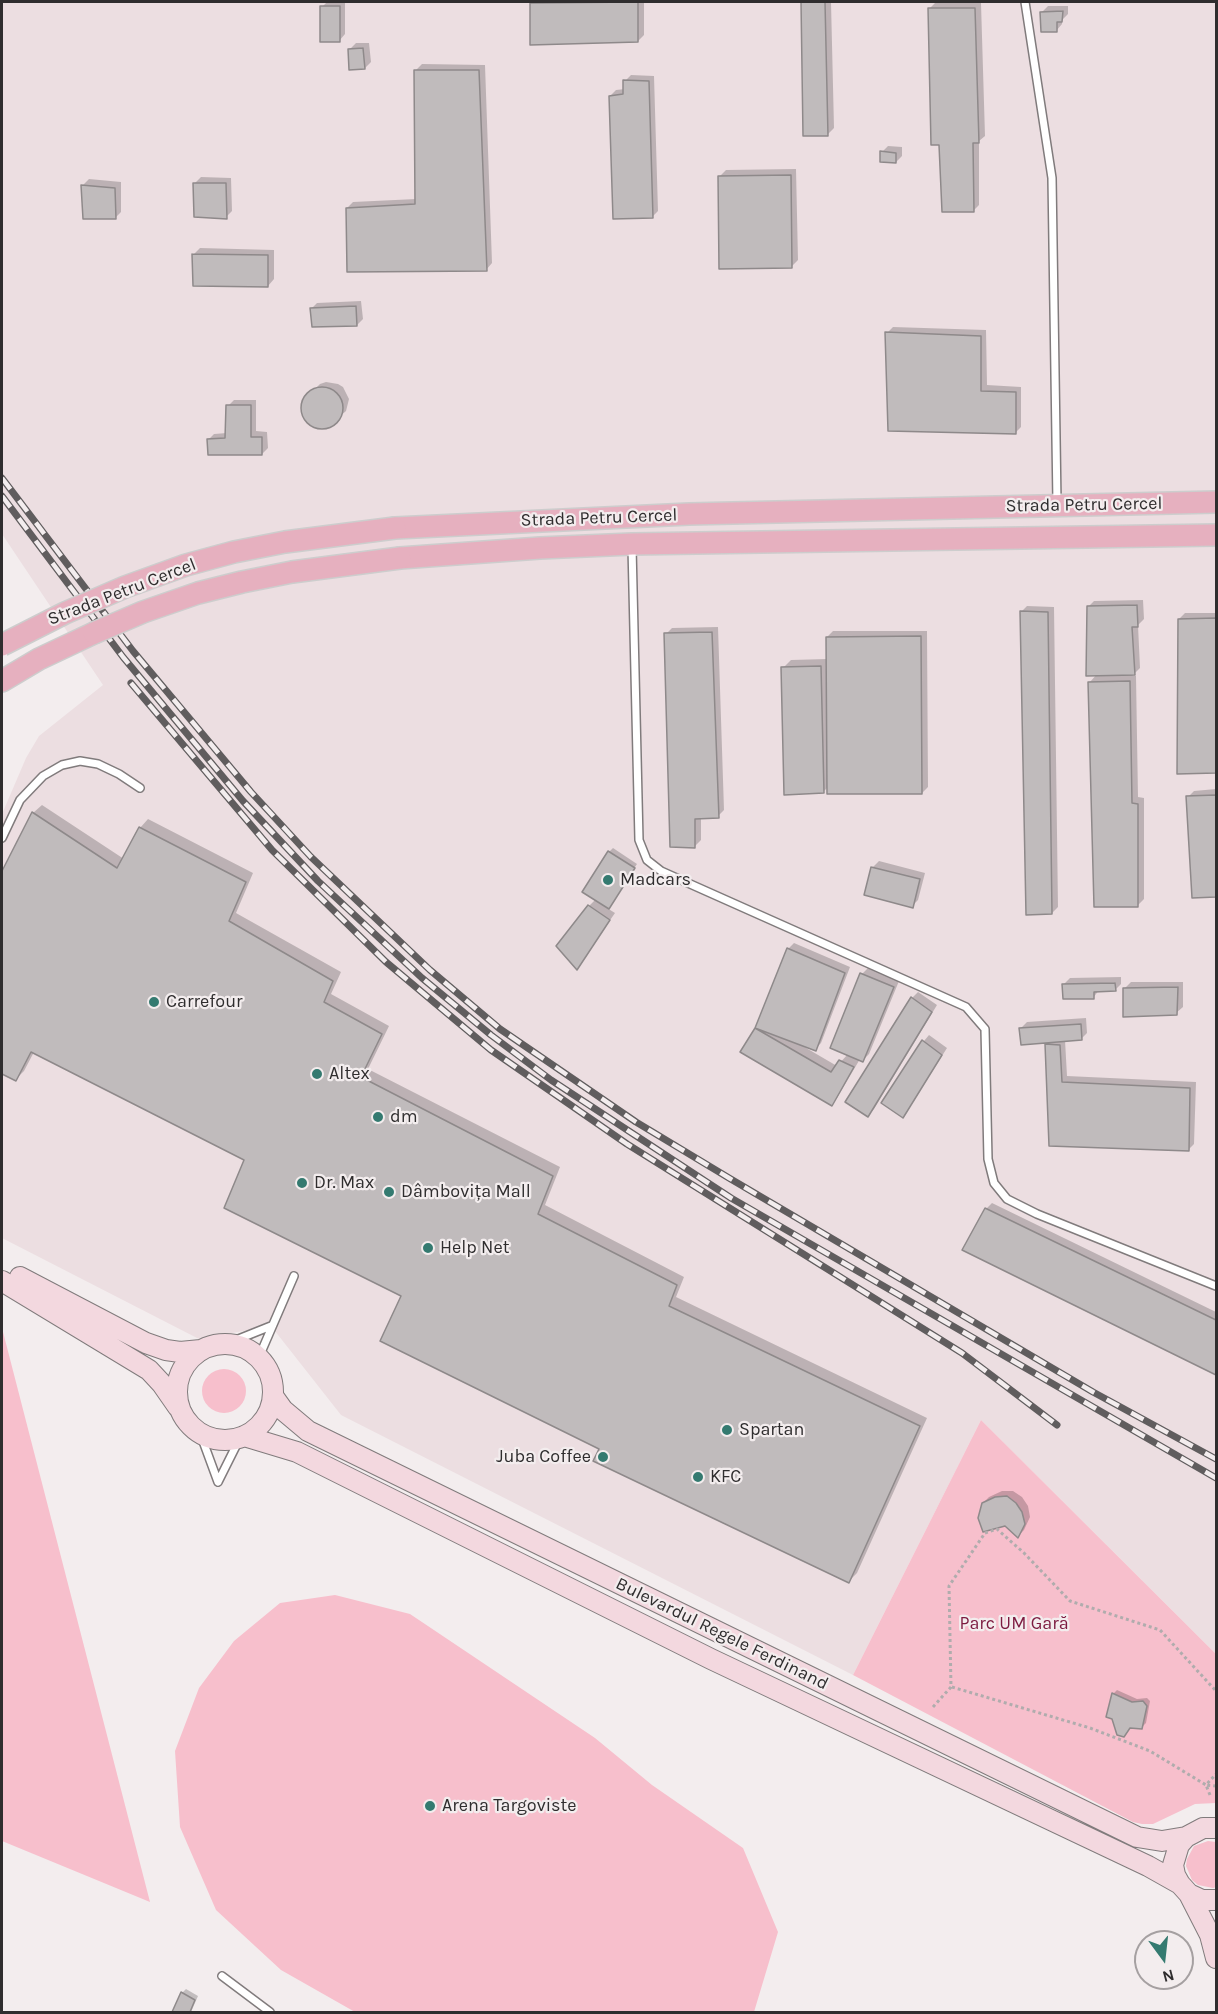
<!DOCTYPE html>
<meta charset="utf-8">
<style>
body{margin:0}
#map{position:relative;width:1218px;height:2014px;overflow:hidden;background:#f3edee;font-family:Karla,sans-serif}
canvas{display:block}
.frame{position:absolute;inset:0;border:3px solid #2f2d2e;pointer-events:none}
.north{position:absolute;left:1134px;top:1930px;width:60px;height:60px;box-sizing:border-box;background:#f3edee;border:2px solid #a5a0a1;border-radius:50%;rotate:165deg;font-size:16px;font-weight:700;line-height:24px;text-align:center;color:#2f2d2e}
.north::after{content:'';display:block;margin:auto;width:21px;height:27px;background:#347a70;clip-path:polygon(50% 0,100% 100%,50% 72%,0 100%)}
</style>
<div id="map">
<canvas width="1218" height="2014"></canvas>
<div class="frame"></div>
<div class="north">N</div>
</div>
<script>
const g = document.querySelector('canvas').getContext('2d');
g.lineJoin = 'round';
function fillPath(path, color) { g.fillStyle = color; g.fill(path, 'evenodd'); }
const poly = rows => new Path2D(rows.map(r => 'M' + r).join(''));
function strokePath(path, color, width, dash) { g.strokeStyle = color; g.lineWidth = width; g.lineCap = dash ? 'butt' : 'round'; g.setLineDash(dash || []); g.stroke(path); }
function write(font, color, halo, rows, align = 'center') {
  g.font = font + ' Karla,sans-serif'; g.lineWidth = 4.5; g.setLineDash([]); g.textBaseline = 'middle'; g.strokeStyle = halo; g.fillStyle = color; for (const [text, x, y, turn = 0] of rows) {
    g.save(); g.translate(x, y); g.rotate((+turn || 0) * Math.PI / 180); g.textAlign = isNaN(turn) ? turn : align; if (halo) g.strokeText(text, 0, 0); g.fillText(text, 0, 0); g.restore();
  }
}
fillPath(poly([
 [2,2,1216,2,1216,1654,981,1420,853,1675,341,1415,271,1326,199,1339,2,1238,2,814,26,758,39,736,103,685,2,534]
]), '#ecdee1');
fillPath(poly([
 [2,1328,150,1902,2,1841],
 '202 1391a22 22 0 1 1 44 0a22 22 0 1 1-44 0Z',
 [981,1420,1216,1654,1216,1803,1195,1804,1153,1824,1142,1824,1133,1822,853,1675],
 [335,1595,410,1614,595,1738,652,1785,743,1848,778,1932,754,2012,355,2012,281,1970,216,1910,180,1827,175,1751,199,1688,234,1641,280,1603],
 [1208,1841,1216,1842,1216,1887,1213,1888,1198,1885,1192,1880,1186,1866,1187,1859,1194,1846]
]), '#f7bfcc');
fillPath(poly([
 [327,2,345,2,345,34,339,41,322,7],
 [534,2,644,2,644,35,638,41,532,4],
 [803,2,831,2,834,128,828,134,804,135],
 [935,3,981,3,985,136,979,141,979,205,973,211,941,143,929,9],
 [1048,6,1068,6,1068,14,1062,20,1062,24,1056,31,1042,12],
 [356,43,369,43,371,62,365,68,350,49],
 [422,64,485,65,492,263,486,270,347,208,353,202,416,199,416,70],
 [631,75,654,76,658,211,652,217,610,96,616,90,625,89,625,81],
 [888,146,902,147,902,156,896,162,882,152],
 [796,169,798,260,792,266,720,176,726,170],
 [201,177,231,178,232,211,226,217,195,183],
 [89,179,121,182,121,212,115,218,83,185],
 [200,248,274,250,274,279,268,286,194,254],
 [361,301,363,319,357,325,311,309,317,303],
 [893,327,986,330,987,385,1021,387,1021,427,1015,433,887,333],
 [326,382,338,384,343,387,349,399,346,411,329,426,323,427,311,424,304,413,304,400,320,384],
 [234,400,256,400,256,431,267,432,268,448,262,454,208,440,214,434,227,433,228,406],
 [1143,600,1144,619,1138,625,1140,668,1132,676,1136,676,1138,797,1144,798,1144,899,1138,905,1090,682,1097,674,1088,607,1094,601],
 [1027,606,1054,607,1058,907,1052,913,1021,612],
 [1185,613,1216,613,1216,772,1179,772,1179,619],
 [718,627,724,810,718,816,701,817,701,840,695,846,666,634,672,628],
 [833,631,927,631,928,787,922,793,829,786,823,792,783,668,791,660,827,659,827,637],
 [1216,789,1216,895,1193,897,1188,797,1194,791],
 [42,805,124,859,140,828,148,819,253,873,236,913,341,972,331,994,389,1026,368,1069,560,1167,545,1205,684,1277,676,1297,927,1418,857,1573,848,1582,601,1448,403,1295,246,1159,34,1052,24,1071,16,1079,2,1073,2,874,33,813],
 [613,848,637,864,607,908,615,913,577,968,589,906,596,899,609,852],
 [879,861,925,873,918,900,912,906,866,894,873,867],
 [794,943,850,967,821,1043,815,1049,802,1044,801,1045,837,1066,848,1054,862,974,868,968,899,981,869,1054,863,1060,860,1059,837,1098,831,1104,742,1052,756,1028,788,949],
 [1121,977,1121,984,1115,990,1099,990,1093,998,1064,984,1070,978],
 [1131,982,1183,982,1183,1007,1176,1013,1125,988],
 [918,992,937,1005,874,1109,868,1115,912,998],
 [1086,1018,1087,1033,1081,1039,1065,1040,1067,1076,1196,1082,1194,1144,1188,1150,1050,1145,1046,1043,1021,1028,1027,1022],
 [929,1035,947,1048,908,1110,902,1116,924,1041],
 [992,1203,1216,1312,1216,1374,964,1249,986,1209],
 [1002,1491,1013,1491,1022,1497,1028,1506,1030,1517,1024,1530,1018,1536,983,1503,989,1497],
 [1117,1690,1137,1699,1147,1698,1150,1701,1146,1723,1142,1727,1108,1716,1114,1693],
 [186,1989,198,1996,191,2012,174,2012,182,1993]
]), '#0003');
const building = poly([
 [638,2,638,42,530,45,530,3,638,2],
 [801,2,825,2,828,136,803,136,801,2],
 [320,6,340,6,340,42,320,42,320,6],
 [928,8,975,8,979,143,973,143,974,212,942,212,939,145,931,145,928,8],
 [1063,11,1062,22,1057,22,1057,32,1041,32,1040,12,1063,11],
 [363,48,365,69,349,70,348,49,363,48],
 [414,70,479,70,487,271,347,272,346,208,415,204,414,70],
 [623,80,649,81,653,218,613,219,609,96,623,94,623,80],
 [880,151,896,153,896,163,880,162,880,151],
 [791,175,792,268,719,269,718,176,791,175],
 [193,183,226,183,227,219,194,217,193,183],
 [81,185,115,188,116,219,83,219,81,185],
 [192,254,268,255,268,287,193,286,192,254],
 [356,306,357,326,312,327,310,308,356,306],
 [885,332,981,336,981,391,1016,392,1016,434,888,431,885,332],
 '301 408a21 21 0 1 1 42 0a21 21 0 1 1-42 0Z',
 [226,405,251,405,251,437,262,437,262,455,208,455,207,439,225,438,226,405],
 [1137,605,1138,627,1132,627,1135,675,1086,676,1087,606,1137,605],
 [1020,611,1048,612,1052,914,1026,915,1020,611],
 [1216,618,1216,773,1177,774,1178,619,1216,618],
 [712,632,719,818,695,819,695,848,670,847,664,633,712,632],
 [921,636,922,794,827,794,826,637,921,636],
 [821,666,824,793,784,795,781,667,821,666],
 [1130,681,1132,803,1138,804,1138,907,1094,907,1088,682,1130,681],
 [1216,795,1216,897,1192,898,1186,796,1216,795],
 [32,812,117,868,139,827,246,882,229,921,333,981,324,1002,382,1034,361,1077,553,1176,538,1214,677,1285,669,1306,920,1426,849,1583,593,1461,599,1449,380,1341,401,1296,224,1208,244,1160,31,1052,16,1081,2,1074,2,871,32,812],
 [608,851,635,868,609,909,582,892,608,851],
 [871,867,920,879,913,908,864,895,871,867],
 [588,905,610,920,577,970,556,946,588,905],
 [787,948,845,973,816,1051,755,1028,787,948],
 [860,973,894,987,863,1062,830,1048,860,973],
 [1115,983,1116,991,1094,992,1094,999,1063,999,1062,984,1115,983],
 [1178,987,1177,1015,1123,1017,1123,988,1178,987],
 [911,997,932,1012,868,1117,845,1102,911,997],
 [1081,1024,1082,1040,1021,1045,1019,1028,1081,1024],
 [755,1028,831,1072,839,1060,854,1067,832,1106,740,1052,755,1028],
 [922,1040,942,1055,903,1118,881,1103,922,1040],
 [1045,1044,1060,1045,1062,1082,1190,1088,1189,1151,1049,1146,1045,1044],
 [985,1208,1216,1320,1216,1375,962,1250,985,1208],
 [1007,1496,1016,1503,1022,1512,1025,1524,1018,1538,1005,1526,983,1532,978,1518,982,1503,995,1497,1007,1496],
 [1112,1693,1132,1702,1143,1701,1147,1706,1142,1729,1130,1728,1124,1737,1117,1735,1112,1719,1106,1717,1112,1693],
 [181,1992,195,2000,190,2012,172,2012,181,1992]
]);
fillPath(building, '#c0bbbc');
strokePath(building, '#8e898a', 1.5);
const lane = poly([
 [1025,2,1052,178,1057,503],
 [632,547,639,840,647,860,661,871,966,1007,985,1029,988,1159,994,1183,1007,1199,1037,1214,1216,1286],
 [2,838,20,800,43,776,62,765,80,761,98,764,119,774,140,788],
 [226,1344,271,1326],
 [259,1357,294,1276],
 [200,1433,218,1482],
 [218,1482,240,1438],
 [222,1976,270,2012]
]);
const secondary = poly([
 [20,1277,146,1343,166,1350,180,1352,201,1350],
 [2,1281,149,1370,162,1384,178,1407],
 '177 1392a48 48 0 1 1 96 0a48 48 0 1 1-96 0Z',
 [273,1396,283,1410,308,1431,1137,1837,1162,1841,1186,1837],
 [244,1436,297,1452,711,1659,1148,1866,1180,1884],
 [1216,1828,1203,1828,1186,1837,1179,1845,1173,1865,1175,1875,1180,1884,1189,1894,1202,1900,1216,1900],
 [1189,1894,1210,1935,1216,1958]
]);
const primary = poly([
 [395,528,689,514,1216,502],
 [400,558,540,548,632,544,1216,535],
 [2,681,39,659,94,633]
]);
strokePath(lane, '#807b7c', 10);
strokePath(secondary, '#807b7c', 22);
strokePath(primary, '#cdcdcd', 24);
strokePath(poly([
 [952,1687,1090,1728,1150,1751,1206,1785,1216,1774],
 [933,1707,951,1687,949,1586,985,1533,997,1529,1024,1553,1070,1601,1160,1630,1216,1691],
 [1210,1795,1206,1785,1216,1786]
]), '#b0acad', 3, [3, 3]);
strokePath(lane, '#fff', 7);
strokePath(secondary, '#f3d8df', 20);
strokePath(primary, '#e6b0bf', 21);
const rail = poly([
 [2,478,133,651,251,792,311,857,430,970,500,1029,636,1122,729,1178,1093,1392,1216,1459],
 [2,496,123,657,243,801,318,881,422,978,491,1035,551,1080,731,1198,1216,1478],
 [131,683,272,850,386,962,491,1050,627,1144,962,1353,1057,1425]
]);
strokePath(rail, '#605d5e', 7);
strokePath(rail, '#f3edee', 4.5, [14]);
const primaryBridge = poly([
 [94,633,143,612,198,593,242,582,292,572,400,558],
 [2,645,65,613,125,587,186,565,234,552,285,542,395,528]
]);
strokePath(primaryBridge, '#cdcdcd', 24, []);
strokePath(primaryBridge, '#e6b0bf', 21);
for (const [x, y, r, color] of [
 [608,880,6,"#347a70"],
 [154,1002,6,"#347a70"],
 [317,1074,6,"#347a70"],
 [378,1117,6,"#347a70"],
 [302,1183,6,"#347a70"],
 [389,1192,6,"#347a70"],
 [428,1248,6,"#347a70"],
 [727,1430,6,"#347a70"],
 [603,1457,6,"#347a70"],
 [698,1477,6,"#347a70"],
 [430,1806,6,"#347a70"]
]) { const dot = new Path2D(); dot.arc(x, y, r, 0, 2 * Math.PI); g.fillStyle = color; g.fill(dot); strokePath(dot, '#f3edee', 2); }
write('18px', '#2f2d2e', '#f3edee', [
 ["Strada Petru Cercel",1084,505,-1],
 ["Strada Petru Cercel",599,518,-2],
 ["Strada Petru Cercel",122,592,-21],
 ["Bulevardul Regele Ferdinand",722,1634,26]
]);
write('18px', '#2f2d2e', '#f3edee', [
 ["Madcars",620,880],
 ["Carrefour",166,1002],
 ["Altex",329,1074],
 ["dm",390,1117],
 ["Dr. Max",314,1183],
 ["Dâmbovița Mall",401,1192],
 ["Help Net",440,1248],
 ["Spartan",739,1430],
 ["Juba Coffee",591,1457,"right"],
 ["KFC",710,1477],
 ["Arena Targoviste",442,1806]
], 'left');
write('18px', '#7c1b40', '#f3edee', [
 ["Parc UM Gară",1014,1624]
]);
</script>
